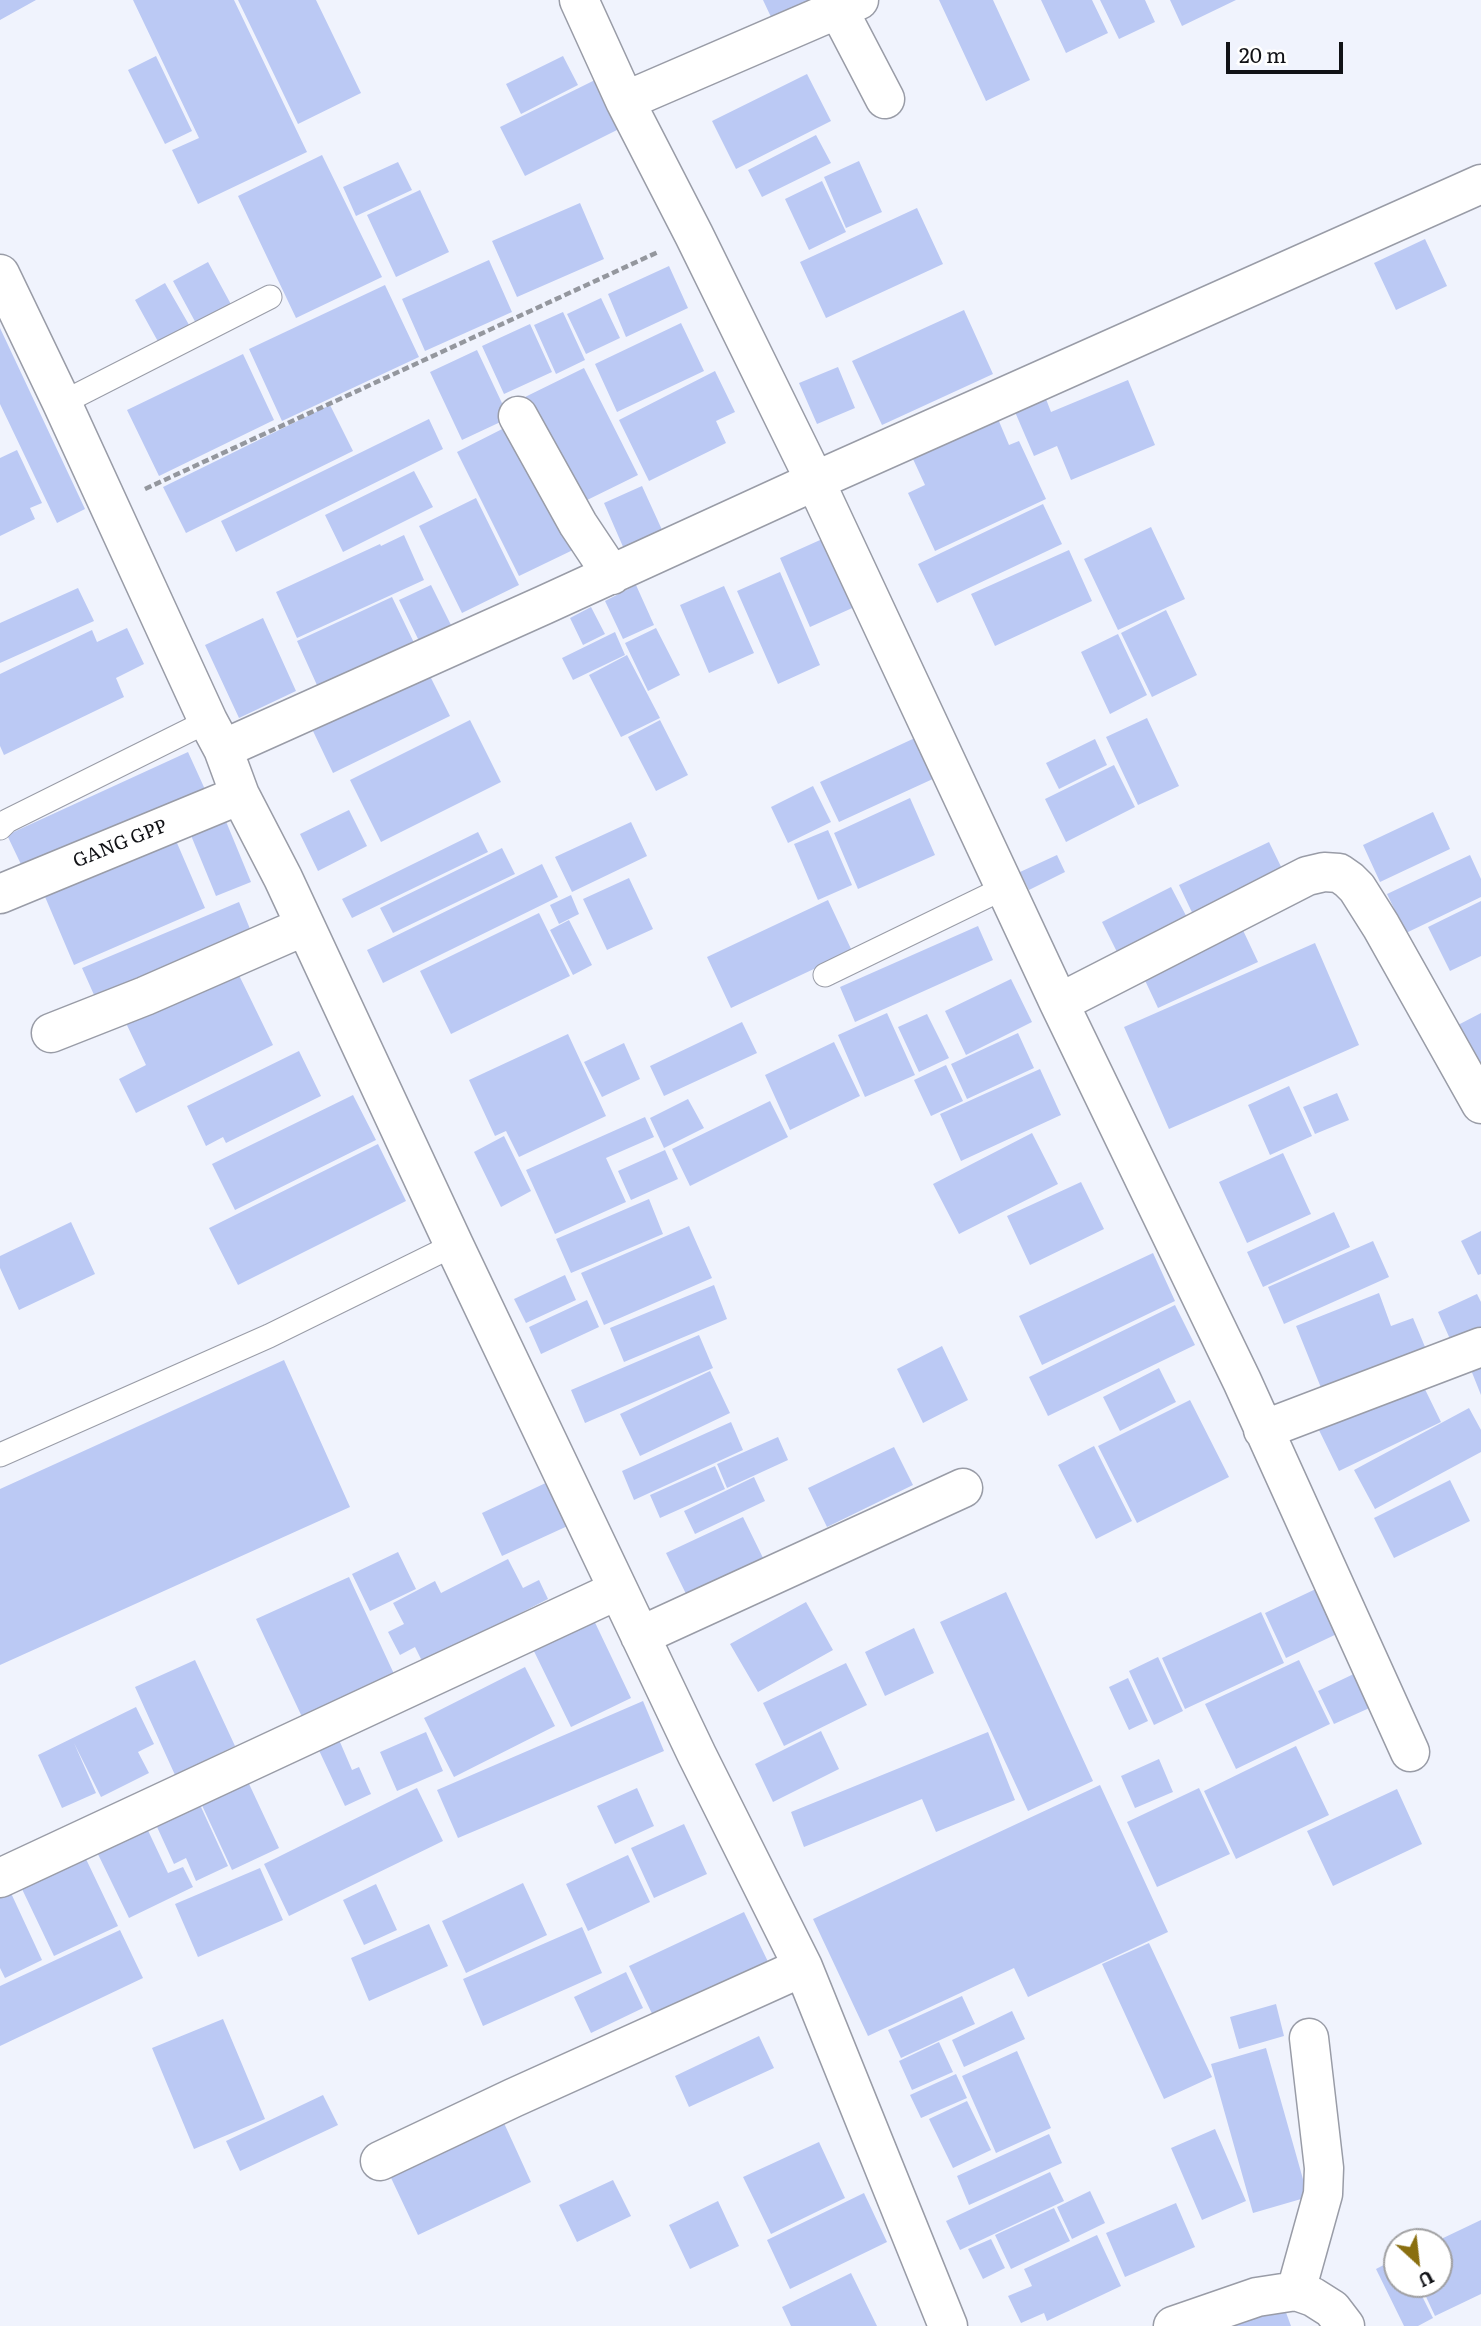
<!DOCTYPE html>
<style>
body{margin:0}
#map{position:relative;width:1481px;height:2326px;overflow:hidden;background:#f0f3fd;font-family:Literata,serif}
canvas{display:block}
.north{position:absolute;left:1383px;top:2228px;width:70px;height:70px;box-sizing:border-box;background:#fff;border:2px solid #a0a0a2;border-radius:50%;rotate:153deg;font-size:19px;font-weight:700;line-height:28px;text-align:center;color:#111216}
.north::after{content:'';display:block;margin:auto;width:24px;height:32px;background:#8a6f10;clip-path:polygon(50% 0,100% 100%,50% 72%,0 100%)}
.scale{position:absolute;left:1226px;top:42px;width:117px;height:32px;box-sizing:border-box;border:4px solid #111216;border-top:0;padding-left:9px;font-size:21px;line-height:24px;white-space:nowrap;color:#111216;-webkit-text-stroke:5px #fff;paint-order:stroke}
</style>
<div id="map">
<canvas width="1481" height="2326"></canvas>
<div class="north">U</div>
<div class="scale">20 m</div>
</div>
<script>
const g = document.querySelector('canvas').getContext('2d');
g.lineJoin = 'round';
function fillPath(path, color) { g.fillStyle = color; g.fill(path, 'evenodd'); }
const poly = rows => new Path2D(rows.map(r => 'M' + r).join(''));
function strokePath(path, color, width, dash) { g.strokeStyle = color; g.lineWidth = width; g.lineCap = dash ? 'butt' : 'round'; g.setLineDash(dash || []); g.stroke(path); }
function write(font, color, halo, rows, align = 'center') {
  g.font = font + ' Literata,serif'; g.lineWidth = 7; g.setLineDash([]); g.textBaseline = 'middle'; g.strokeStyle = halo; g.fillStyle = color; for (const [text, x, y, turn = 0] of rows) {
    g.save(); g.translate(x, y); g.rotate((+turn || 0) * Math.PI / 180); g.textAlign = isNaN(turn) ? turn : align; if (halo) g.strokeText(text, 0, 0); g.fillText(text, 0, 0); g.restore();
  }
}
fillPath(poly([
 [0,0,36,0,0,20],
 [133,0,234,0,307,152,198,204,172,150,199,138],
 [238,0,316,0,361,93,298,124],
 [763,0,809,0,771,17],
 [939,0,993,0,1030,80,986,101],
 [1041,0,1092,0,1108,33,1066,53],
 [1100,0,1145,0,1155,22,1119,39],
 [1170,0,1236,0,1182,26],
 [156,56,192,131,165,144,128,70],
 [563,56,578,85,521,114,506,84],
 [807,74,831,121,736,169,712,121],
 [601,77,625,126,525,176,500,127],
 [816,135,831,163,762,197,748,170],
 [322,155,382,277,296,318,238,196],
 [859,161,882,212,846,228,824,177],
 [398,162,412,190,356,216,343,187],
 [822,181,846,232,809,250,785,199],
 [420,190,449,252,396,277,367,215],
 [580,203,604,259,517,297,492,241],
 [917,208,943,264,826,318,800,262],
 [1425,239,1447,286,1396,310,1374,263],
 [489,260,512,312,425,351,402,299],
 [208,262,233,308,198,327,173,281],
 [669,266,688,308,626,337,608,294],
 [165,283,192,330,161,347,135,300],
 [385,285,419,357,282,421,249,349],
 [601,298,620,338,586,354,567,314],
 [964,310,993,374,882,425,852,361],
 [563,312,585,360,556,374,534,325],
 [681,323,704,371,617,412,595,364],
 [530,324,552,372,504,394,482,346],
 [0,328,85,509,57,523,0,404],
 [477,350,509,418,462,440,430,372],
 [243,354,274,420,159,476,127,410],
 [838,367,855,408,817,424,799,383],
 [584,368,638,475,577,505,523,398],
 [715,371,735,412,716,421,726,443,649,481,619,420],
 [1128,380,1155,445,1071,480,1057,446,1034,456,1015,412,1046,399,1051,412],
 [330,405,353,451,186,533,163,487],
 [429,419,443,449,236,552,221,521],
 [998,419,1009,445,1019,441,1046,499,935,551,908,493,925,485,913,459],
 [512,424,575,549,519,576,457,452],
 [17,450,42,503,30,508,35,519,0,536,0,458],
 [414,471,433,507,343,552,325,515],
 [642,486,663,532,624,549,604,503],
 [476,498,519,585,462,613,419,526],
 [1043,504,1062,544,937,603,918,564],
 [1151,527,1185,599,1118,630,1084,559],
 [404,535,424,580,297,638,276,592,380,544,381,546],
 [829,536,859,605,810,627,780,558],
 [1069,550,1092,601,995,646,971,594],
 [780,572,820,665,778,684,737,591],
 [431,585,452,627,420,643,399,600],
 [636,585,654,625,623,639,605,601],
 [724,586,754,653,709,673,680,605],
 [78,588,94,621,0,663,0,623],
 [392,597,417,649,321,694,297,641],
 [591,607,605,634,583,645,570,618],
 [1166,610,1197,675,1152,697,1121,633],
 [263,618,296,691,239,718,205,645],
 [127,628,144,664,116,678,124,697,4,755,0,746,0,674,92,630,97,642],
 [656,628,680,675,648,691,625,643],
 [615,632,625,655,573,680,562,658],
 [1118,634,1147,695,1110,714,1081,652],
 [627,655,660,718,621,737,589,675],
 [429,674,450,716,333,773,313,731],
 [1147,718,1179,786,1138,805,1106,737],
 [470,720,501,782,381,842,350,780],
 [660,720,688,775,656,791,628,737],
 [917,737,935,778,839,822,820,782],
 [1095,739,1107,765,1059,789,1046,763],
 [188,752,208,796,28,879,7,835],
 [1114,765,1135,807,1066,842,1045,799],
 [813,786,831,822,788,843,771,807],
 [910,798,935,855,858,889,834,833],
 [349,810,367,846,318,871,300,834],
 [1433,812,1450,849,1380,882,1363,845],
 [225,819,251,882,216,896,190,833],
 [631,822,647,856,572,892,555,857],
 [171,829,205,908,74,965,40,885],
 [828,830,852,885,818,900,794,844],
 [478,832,488,852,352,918,342,899],
 [1269,842,1288,881,1198,925,1179,885],
 [502,848,515,874,393,933,380,908],
 [1057,855,1065,872,1029,890,1020,872],
 [1470,855,1481,879,1481,897,1406,933,1387,894],
 [542,864,558,897,383,983,367,950],
 [629,878,653,929,607,950,583,899],
 [1171,887,1192,927,1122,962,1102,922],
 [571,895,579,914,559,924,550,905],
 [828,900,852,951,731,1008,707,957],
 [1481,901,1481,956,1450,971,1428,927],
 [239,902,255,941,99,1006,82,968],
 [539,913,570,976,451,1034,420,971],
 [569,920,592,965,573,975,550,930],
 [978,926,993,960,855,1022,840,987],
 [1241,926,1258,962,1158,1008,1141,972],
 [1315,943,1359,1045,1169,1129,1124,1027],
 [235,967,273,1045,136,1113,119,1079,146,1065,125,1021],
 [1011,979,1032,1022,966,1055,945,1011],
 [887,1013,915,1075,865,1097,838,1035],
 [1481,1013,1481,1068,1458,1025],
 [927,1014,949,1058,919,1072,898,1027],
 [742,1022,757,1053,664,1096,650,1066],
 [1018,1033,1034,1068,967,1099,951,1064],
 [568,1034,606,1116,519,1157,506,1131,495,1136,469,1080],
 [834,1042,860,1096,790,1130,765,1075],
 [624,1043,640,1079,602,1097,584,1062],
 [299,1051,321,1096,226,1143,223,1137,206,1146,187,1106],
 [946,1065,963,1101,931,1116,914,1080],
 [1040,1069,1061,1115,961,1161,940,1114],
 [1289,1086,1312,1136,1270,1155,1248,1105],
 [1337,1093,1349,1120,1315,1134,1303,1107],
 [353,1095,376,1140,235,1210,212,1164],
 [688,1099,704,1128,664,1148,650,1118],
 [770,1101,788,1137,690,1186,672,1149],
 [645,1117,654,1137,606,1158,626,1202,555,1234,526,1170],
 [1032,1133,1058,1184,959,1234,933,1184],
 [504,1136,531,1191,501,1207,474,1152],
 [378,1144,406,1201,238,1285,209,1228],
 [665,1150,678,1179,631,1200,618,1171],
 [1283,1153,1311,1214,1247,1243,1219,1182],
 [1081,1182,1104,1229,1030,1265,1007,1216],
 [649,1199,663,1234,571,1273,556,1239],
 [1334,1212,1350,1247,1263,1287,1247,1252],
 [71,1222,95,1274,19,1310,0,1268,0,1256],
 [689,1226,712,1278,604,1325,581,1273],
 [1481,1231,1481,1274,1478,1275,1461,1241],
 [1373,1241,1389,1277,1284,1324,1268,1287],
 [1153,1253,1175,1301,1042,1365,1019,1316],
 [565,1275,576,1300,526,1323,514,1299],
 [714,1285,727,1319,624,1362,610,1328],
 [1379,1293,1391,1326,1413,1318,1430,1359,1326,1400,1296,1326],
 [1477,1294,1481,1302,1481,1336,1454,1348,1438,1312],
 [587,1300,599,1327,541,1354,529,1327],
 [1175,1305,1195,1345,1048,1416,1029,1377],
 [699,1335,713,1368,585,1423,571,1390],
 [942,1346,968,1400,923,1423,897,1369],
 [1481,1355,1481,1395,1467,1360],
 [284,1360,350,1507,0,1665,0,1489],
 [1159,1368,1176,1402,1120,1431,1103,1397],
 [710,1371,730,1413,640,1456,620,1414],
 [1418,1375,1441,1422,1339,1471,1316,1424],
 [1190,1400,1229,1477,1137,1523,1098,1446],
 [1469,1408,1481,1430,1481,1452,1375,1509,1354,1470],
 [731,1422,743,1450,634,1500,622,1471],
 [778,1437,788,1460,727,1488,717,1464],
 [1094,1446,1132,1521,1096,1539,1058,1465],
 [894,1447,913,1485,827,1527,808,1488],
 [715,1466,725,1489,660,1518,650,1495],
 [754,1477,765,1501,695,1534,684,1511],
 [552,1480,572,1524,502,1556,482,1513],
 [1450,1480,1470,1521,1394,1558,1374,1518],
 [743,1517,765,1562,688,1598,666,1553],
 [398,1552,416,1589,370,1611,352,1574],
 [508,1559,523,1588,539,1580,548,1599,423,1663,415,1647,400,1655,388,1632,404,1624,393,1603,435,1581,441,1593],
 [349,1577,395,1676,303,1719,256,1619],
 [1320,1587,1341,1632,1286,1658,1265,1613],
 [1006,1592,1093,1781,1028,1811,940,1622],
 [806,1602,833,1650,758,1692,730,1644],
 [590,1612,631,1698,571,1727,529,1641],
 [1261,1612,1284,1663,1185,1709,1162,1658],
 [914,1628,934,1673,885,1696,865,1652],
 [1158,1657,1183,1711,1154,1725,1129,1671],
 [195,1660,235,1746,175,1775,135,1687],
 [1299,1660,1330,1724,1236,1769,1205,1704],
 [846,1663,867,1705,784,1746,763,1703],
 [525,1667,555,1726,454,1777,424,1718],
 [1360,1671,1376,1705,1334,1724,1318,1691],
 [1128,1678,1148,1721,1129,1730,1109,1687],
 [643,1701,664,1751,458,1838,437,1790],
 [136,1707,154,1744,138,1752,149,1773,101,1797,74,1743,96,1793,62,1808,38,1755],
 [821,1731,839,1769,773,1802,755,1764],
 [426,1732,443,1771,397,1791,380,1752],
 [988,1732,1015,1800,936,1832,922,1799,804,1847,791,1812],
 [337,1735,352,1770,359,1767,371,1794,345,1806,316,1744],
 [1296,1746,1329,1815,1236,1859,1204,1791],
 [1159,1759,1173,1792,1135,1808,1121,1776],
 [243,1771,279,1848,232,1870,200,1801],
 [1100,1785,1168,1932,1028,1997,1014,1968,868,2036,813,1919],
 [417,1788,443,1841,289,1916,264,1864],
 [637,1788,654,1826,615,1844,597,1806],
 [1199,1788,1230,1854,1157,1887,1127,1822],
 [1397,1789,1422,1844,1333,1886,1307,1831],
 [196,1796,228,1866,196,1881,186,1858,174,1864,152,1816],
 [144,1822,168,1873,183,1867,193,1887,129,1918,94,1846],
 [684,1824,707,1874,654,1898,631,1848],
 [628,1855,650,1902,588,1931,566,1884],
 [86,1859,118,1926,54,1956,22,1889],
 [260,1868,283,1920,198,1957,175,1904],
 [523,1883,547,1935,466,1973,442,1921],
 [376,1884,397,1930,364,1945,343,1900],
 [10,1891,42,1960,5,1978,0,1968,0,1896],
 [744,1912,772,1970,657,2024,629,1966],
 [429,1924,448,1966,369,2001,351,1958],
 [582,1927,602,1973,483,2026,463,1979],
 [120,1930,143,1978,0,2046,0,1986],
 [1149,1943,1212,2077,1164,2099,1102,1964],
 [626,1972,643,2008,591,2033,574,1997],
 [962,1996,975,2024,901,2058,888,2030],
 [1276,2004,1284,2036,1239,2049,1230,2017],
 [1012,2011,1025,2039,964,2067,952,2040],
 [223,2019,265,2119,194,2149,152,2048],
 [759,2036,774,2068,689,2107,675,2076],
 [939,2042,953,2072,912,2090,899,2061],
 [1266,2048,1308,2197,1253,2213,1211,2064],
 [1017,2051,1051,2128,996,2153,962,2076],
 [956,2074,967,2098,921,2118,910,2095],
 [323,2095,338,2125,240,2171,226,2141],
 [967,2101,991,2150,953,2168,929,2119],
 [498,2110,531,2182,418,2235,384,2163],
 [1215,2129,1246,2201,1202,2220,1171,2148],
 [1049,2134,1062,2163,969,2205,957,2176],
 [819,2142,845,2198,771,2234,743,2177],
 [1050,2172,1064,2201,960,2250,946,2221],
 [613,2180,631,2216,577,2242,559,2205],
 [1090,2191,1105,2223,1072,2239,1057,2207],
 [864,2193,887,2242,790,2289,767,2240],
 [718,2201,739,2246,690,2269,669,2225],
 [1176,2203,1195,2247,1125,2277,1106,2233],
 [1054,2208,1070,2241,1011,2269,995,2235],
 [1481,2220,1481,2294,1435,2316,1420,2284,1439,2284,1439,2240],
 [1097,2235,1121,2286,1047,2321,1044,2313,1021,2323,1008,2296,1032,2286,1024,2269],
 [991,2239,1005,2268,983,2279,968,2249],
 [1397,2258,1397,2284,1416,2284,1433,2318,1418,2326,1404,2326,1376,2269],
 [851,2273,877,2326,791,2326,782,2307],
 [1281,2299,1291,2326,1208,2326]
]), '#bbc9f4');
const lane = poly([
 [62,403,270,297],
 [0,828,7,821,208,721],
 [825,975,1004,888],
 [0,1455,269,1336,454,1245]
]);
const street = poly([
 [579,0,625,101,694,235,815,481,1059,1003,1242,1381,1410,1752],
 [838,9,885,99],
 [625,101,859,0],
 [0,274,62,403,208,721,223,749,240,795,283,878,454,1245,697,1755,803,1967,948,2326],
 [518,416,578,524,612,575],
 [223,749,544,605,815,481,1481,184],
 [0,894,240,795],
 [1059,1003,1307,876,1324,872,1339,873,1349,880,1357,888,1381,926,1481,1104],
 [51,1033,145,996,305,926],
 [1263,1430,1481,1347],
 [640,1636,963,1488],
 [0,1878,618,1590],
 [380,2161,513,2098,803,1967],
 [1296,2291,1323,2194,1324,2168,1309,2038],
 [1173,2326,1257,2297,1296,2291,1313,2297,1332,2309,1345,2326]
]);
strokePath(lane, '#999ca7', 25);
strokePath(street, '#999ca7', 41);
strokePath(poly([
 [145,489,658,252]
]), '#94979e', 4.5, [7, 3.5]);
strokePath(lane, '#fff', 23);
strokePath(street, '#fff', 38);
write('19px', '#111216', '#fff', [
 ["GANG GPP",120,844,-22]
]);
</script>
